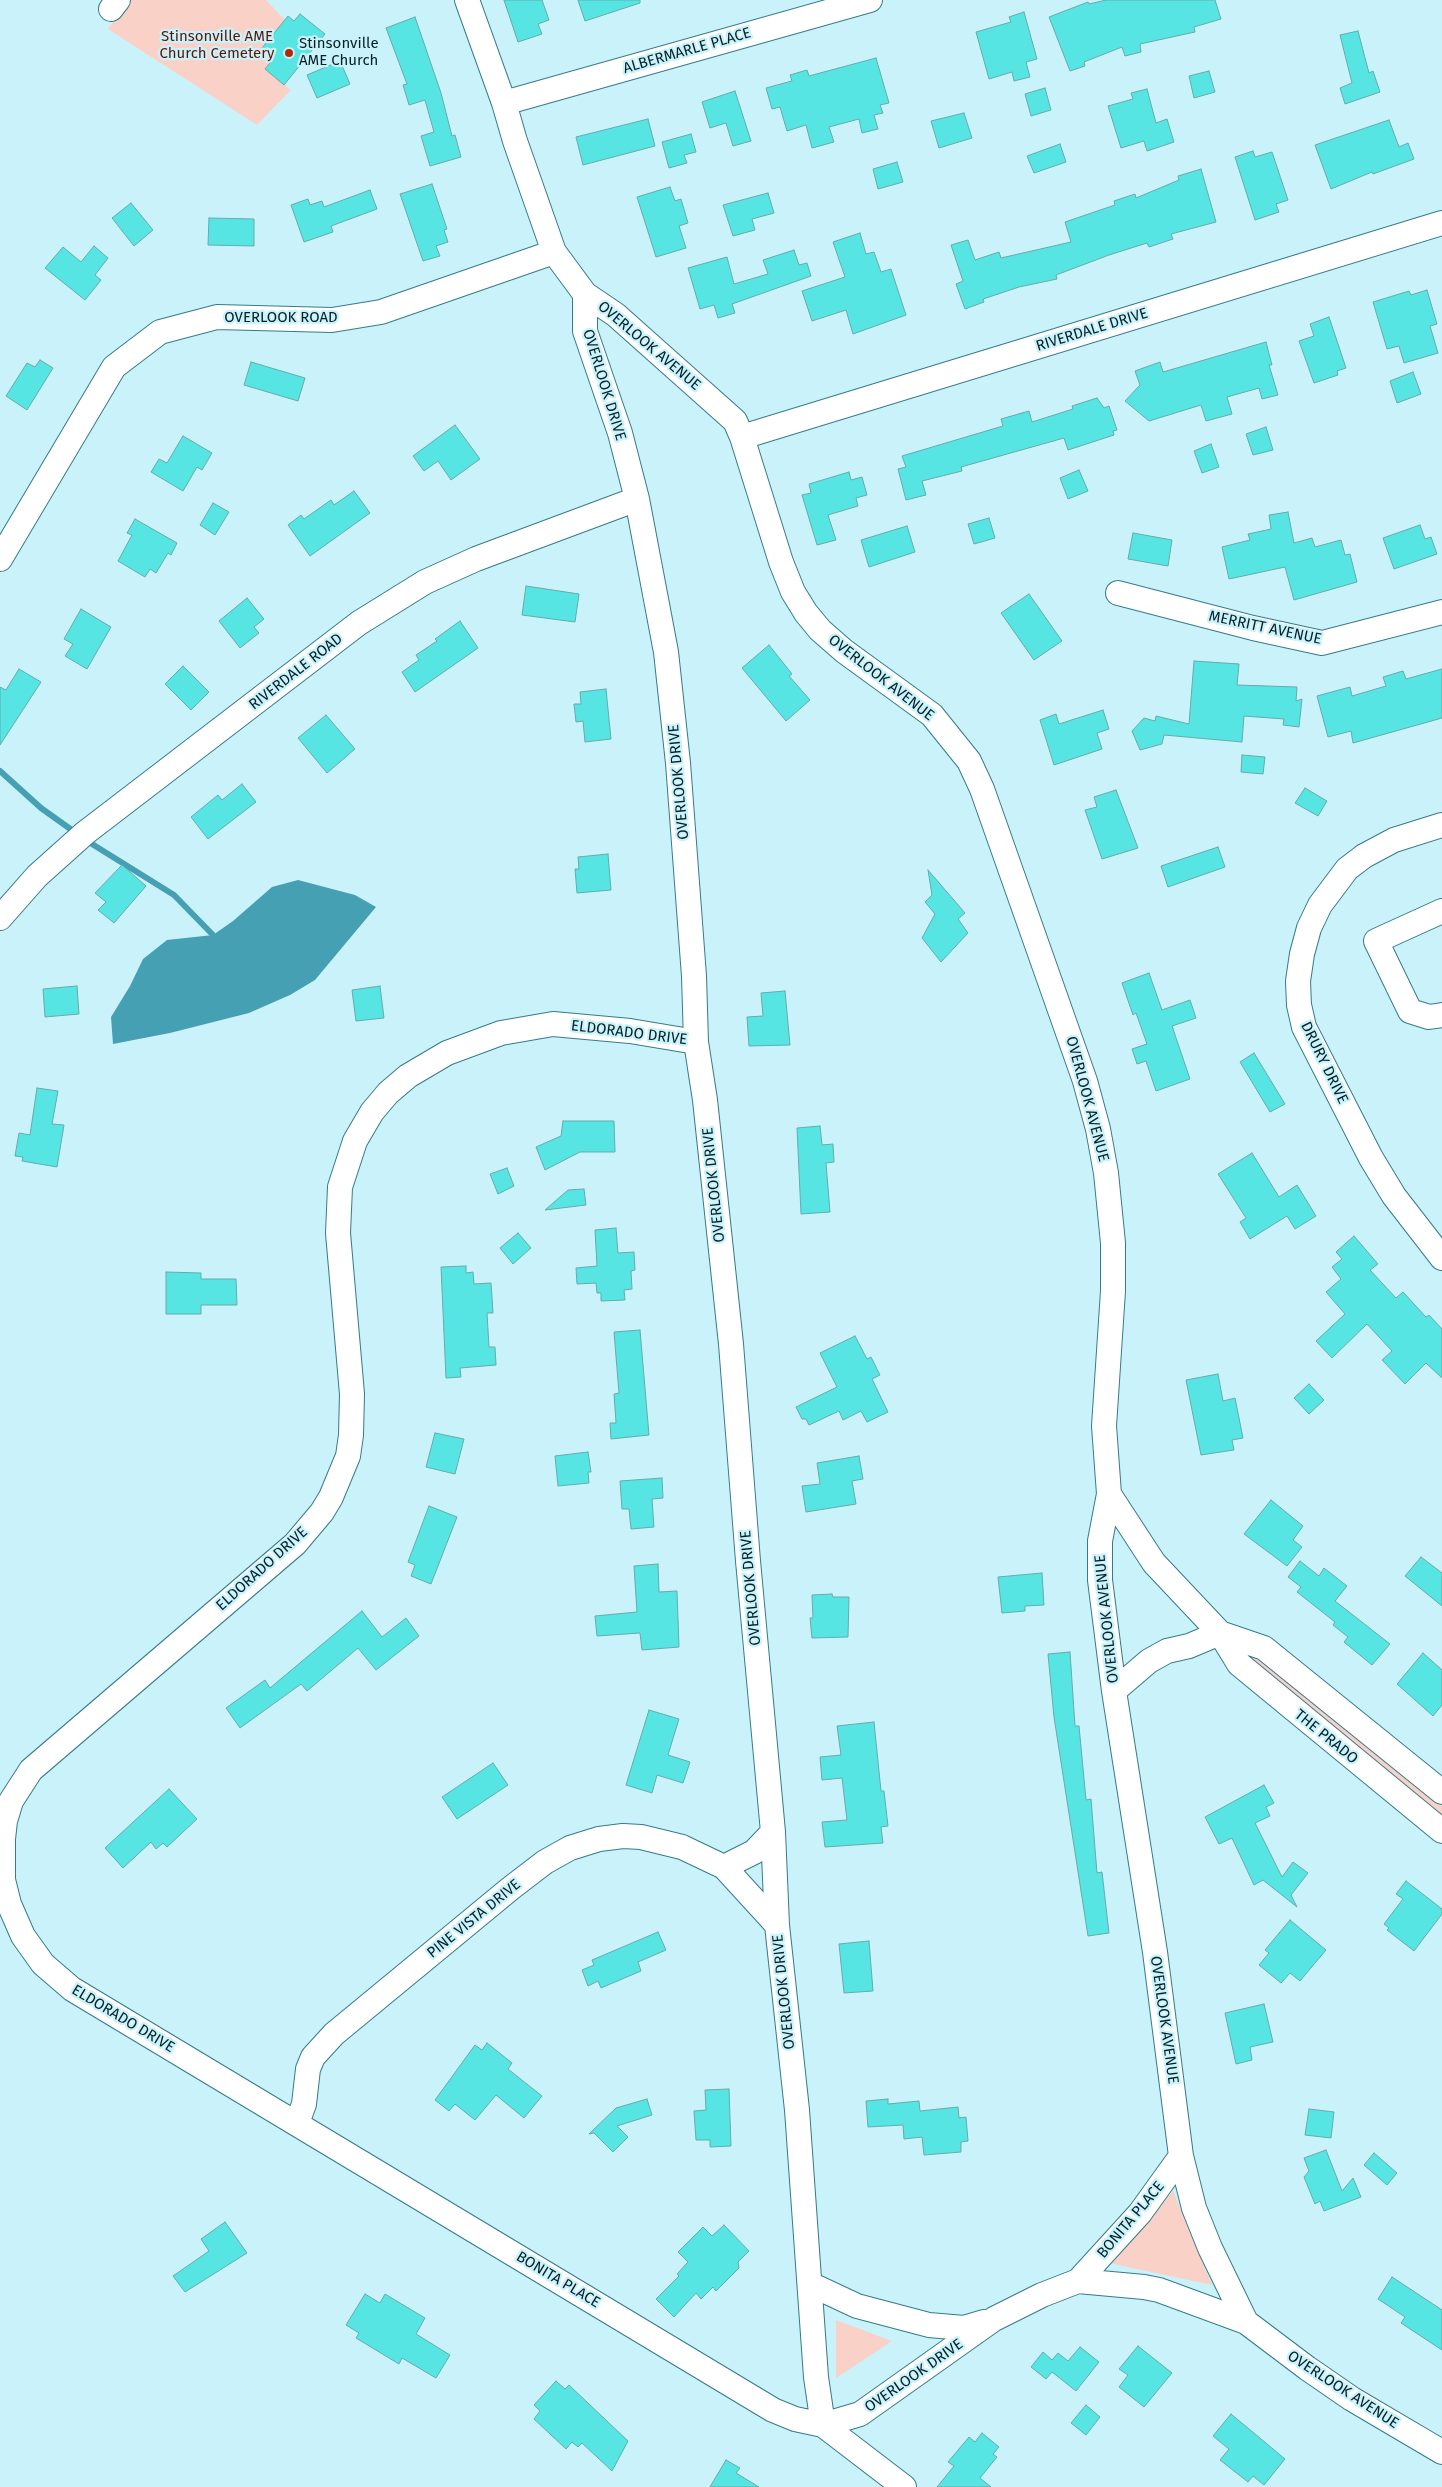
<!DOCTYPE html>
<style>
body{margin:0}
canvas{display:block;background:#caf2fb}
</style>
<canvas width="1442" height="2487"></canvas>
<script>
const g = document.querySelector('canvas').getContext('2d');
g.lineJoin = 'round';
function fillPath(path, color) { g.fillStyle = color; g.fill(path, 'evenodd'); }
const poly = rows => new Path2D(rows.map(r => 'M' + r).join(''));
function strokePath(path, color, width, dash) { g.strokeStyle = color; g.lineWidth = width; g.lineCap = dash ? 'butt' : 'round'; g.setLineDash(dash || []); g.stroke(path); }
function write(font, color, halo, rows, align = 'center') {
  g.font = font + ' "Fira Sans",sans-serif'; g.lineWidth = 4.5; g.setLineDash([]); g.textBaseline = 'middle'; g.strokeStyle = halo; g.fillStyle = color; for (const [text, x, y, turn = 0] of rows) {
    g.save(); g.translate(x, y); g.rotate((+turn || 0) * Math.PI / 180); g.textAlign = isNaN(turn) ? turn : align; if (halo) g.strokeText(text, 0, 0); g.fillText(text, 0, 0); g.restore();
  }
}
fillPath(poly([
 [129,0,266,0,285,20,262,48,274,58,265,69,291,90,257,125,108,29],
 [1256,1652,1442,1806,1442,1825,1245,1664],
 [1173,2191,1212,2285,1109,2263],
 [836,2320,892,2341,836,2378]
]), '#f9d1c7');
fillPath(poly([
 [298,880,355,895,376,907,315,980,290,995,249,1013,170,1033,113,1044,111,1017,130,986,143,959,167,940,213,935,233,921,272,887]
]), '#46a0b4');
strokePath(poly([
 [0,771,41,808,76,833],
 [84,839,174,895,213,935]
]), '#46a0b4', 6);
const building = poly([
 [504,0,542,0,549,20,538,24,542,34,518,42,504,0],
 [578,0,640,0,640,3,585,21,578,0],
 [1106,0,1215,0,1221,19,1194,27,1195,32,1140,44,1141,52,1125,56,1122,47,1084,62,1085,66,1070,71,1049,17,1088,2,1089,4,1106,0],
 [1024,12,1037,59,1026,62,1030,77,1014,81,1012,72,989,79,976,32,1011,22,1009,17,1024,12],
 [300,14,325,34,284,85,265,69,274,58,262,48,288,16,294,21,300,14],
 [415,17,441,93,452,136,455,135,461,157,430,166,421,136,434,132,425,100,409,105,403,85,407,84,386,28,415,17],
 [1358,31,1369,73,1373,71,1380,92,1345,104,1340,88,1352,83,1340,35,1358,31],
 [876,58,889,103,880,105,883,113,874,115,878,129,862,133,859,119,829,127,834,142,812,148,806,125,787,131,780,107,772,109,766,88,792,81,790,75,807,70,809,76,876,58],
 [340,61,350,84,317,98,307,75,340,61],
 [1209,71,1215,92,1194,98,1189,76,1209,71],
 [1045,88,1051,110,1031,116,1025,94,1045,88],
 [1147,89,1156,123,1167,119,1174,142,1147,151,1144,141,1121,148,1108,106,1133,99,1131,93,1147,89],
 [735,91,751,141,733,146,726,123,710,128,702,102,735,91],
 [964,113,972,138,939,148,931,121,964,113],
 [648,119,655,146,583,165,576,137,648,119],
 [1389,120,1399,147,1408,143,1414,159,1373,174,1372,172,1331,189,1315,145,1389,120],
 [691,134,696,152,684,155,687,163,669,168,662,142,691,134],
 [1060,144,1066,162,1034,173,1027,156,1060,144],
 [1253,151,1255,157,1272,152,1288,200,1276,204,1279,212,1255,220,1235,157,1253,151],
 [897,162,903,182,878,189,873,169,897,162],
 [1201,169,1216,222,1171,234,1173,239,1149,247,1147,243,1109,255,1056,275,1057,279,1019,287,983,299,984,302,965,309,956,284,963,281,951,245,968,240,975,260,999,252,1001,258,1071,242,1065,222,1115,205,1114,201,1135,194,1136,198,1179,180,1178,176,1201,169],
 [432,184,447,229,444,230,448,242,436,246,440,256,423,261,400,194,432,184],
 [670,187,675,201,681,199,688,223,679,226,686,248,656,257,637,197,670,187],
 [370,190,377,209,331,226,333,232,304,242,291,205,308,199,310,205,322,201,324,207,370,190],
 [768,193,774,213,752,219,755,230,733,236,723,205,768,193],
 [131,203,153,230,134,246,112,218,131,203],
 [209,218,254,219,254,246,208,245,209,218],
 [860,233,866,254,874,252,881,272,891,269,906,315,853,334,846,310,812,321,802,291,845,277,833,242,860,233],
 [94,246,108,258,95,275,101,280,85,300,45,268,63,247,81,262,94,246],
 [794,250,799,265,807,263,811,276,732,304,735,313,718,318,714,305,700,309,688,268,727,257,734,284,768,274,763,260,794,250],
 [1427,290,1437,324,1430,326,1438,353,1404,363,1399,346,1387,349,1373,302,1409,291,1411,295,1427,290],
 [1329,317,1346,368,1337,371,1338,375,1314,383,1299,341,1314,336,1310,324,1329,317],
 [1266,342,1272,365,1269,365,1278,395,1262,399,1259,388,1227,397,1232,414,1206,421,1201,405,1149,421,1125,401,1140,385,1135,371,1160,362,1163,372,1266,342],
 [40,360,53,368,27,410,6,396,27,363,35,367,40,360],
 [251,362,305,378,298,401,244,385,251,362],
 [1413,372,1421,394,1397,403,1390,381,1413,372],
 [1097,398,1104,408,1109,406,1117,430,1113,431,1114,435,1068,450,1064,438,961,467,962,471,922,481,926,495,906,500,898,469,906,467,902,456,1003,426,1001,419,1029,411,1032,422,1073,409,1072,406,1097,398],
 [455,425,480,459,451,480,438,461,424,471,413,456,455,425],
 [1266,427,1273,450,1253,455,1246,434,1266,427],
 [183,436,212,453,202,470,197,467,183,491,151,472,159,459,167,463,183,436],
 [1211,444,1219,467,1202,473,1194,451,1211,444],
 [1079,470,1088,491,1068,499,1060,478,1079,470],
 [849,472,851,480,862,477,867,495,856,498,858,506,828,515,836,540,817,545,802,495,811,493,809,484,849,472],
 [354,491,370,513,310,556,288,525,301,515,304,519,331,500,334,505,354,491],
 [213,503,229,512,215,535,200,525,213,503],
 [1288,512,1294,543,1312,538,1315,547,1341,540,1345,555,1350,554,1357,582,1294,600,1285,567,1229,579,1222,547,1250,540,1248,534,1271,529,1269,515,1288,512],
 [989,518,995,538,974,544,968,524,989,518],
 [135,519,177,543,171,555,168,553,156,573,150,569,145,577,118,561,132,535,127,533,135,519],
 [1420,525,1425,539,1431,537,1437,554,1394,569,1383,538,1420,525],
 [907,526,915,552,869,567,861,540,907,526],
 [1133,533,1172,540,1168,566,1128,559,1133,533],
 [526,586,579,594,575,622,522,615,526,586],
 [1029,594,1062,641,1034,660,1001,613,1029,594],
 [247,598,264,619,254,627,259,633,240,648,219,621,247,598],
 [81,609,111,627,87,669,65,656,73,644,64,639,81,609],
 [460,621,478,648,415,692,402,672,419,660,416,655,437,641,435,639,460,621],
 [769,645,792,674,789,676,810,700,786,721,742,668,769,645],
 [1194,661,1239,664,1237,685,1297,687,1296,701,1302,699,1299,727,1283,725,1284,719,1244,716,1242,742,1164,735,1162,744,1140,750,1132,731,1144,718,1155,721,1156,716,1189,724,1194,661],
 [183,666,209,692,191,710,165,684,183,666],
 [19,669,41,682,0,745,0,687,6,690,19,669],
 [1442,669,1442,718,1353,743,1351,731,1328,737,1317,696,1350,687,1352,696,1386,686,1383,677,1403,671,1406,679,1442,669],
 [606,689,611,739,585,742,583,721,576,722,574,704,581,704,580,692,606,689],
 [1103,710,1109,729,1097,733,1102,749,1054,765,1040,720,1056,714,1059,724,1103,710],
 [326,715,355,749,327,773,298,738,326,715],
 [1242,755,1265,757,1263,774,1241,772,1242,755],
 [242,784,256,802,208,839,191,817,218,795,222,800,242,784],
 [1305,788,1327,801,1318,816,1295,803,1305,788],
 [1116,790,1138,848,1102,859,1085,810,1097,807,1094,797,1116,790],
 [1218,847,1225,867,1168,887,1161,866,1218,847],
 [608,854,611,890,577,893,575,869,579,869,578,857,608,854],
 [122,865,146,886,114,923,98,910,106,902,95,893,122,865],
 [928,870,965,913,958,919,968,933,941,962,922,938,935,914,925,902,932,895,928,870],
 [1149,973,1162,1010,1190,1000,1196,1018,1172,1026,1190,1079,1156,1091,1146,1061,1137,1064,1132,1049,1147,1044,1136,1013,1133,1015,1122,983,1149,973],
 [77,986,79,1014,45,1017,43,989,77,986],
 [380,986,384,1018,356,1021,352,990,380,986],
 [785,991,790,1045,749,1046,747,1017,763,1016,761,993,785,991],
 [1254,1053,1285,1104,1270,1112,1240,1062,1254,1053],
 [37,1088,58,1091,52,1124,64,1125,57,1167,22,1161,23,1157,15,1156,19,1133,30,1135,37,1088],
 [563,1121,614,1121,615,1152,580,1152,545,1170,536,1147,561,1136,563,1121],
 [820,1126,822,1145,833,1144,834,1162,826,1163,830,1212,801,1214,797,1128,820,1126],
 [1252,1153,1279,1197,1297,1185,1316,1216,1295,1229,1287,1216,1250,1239,1240,1222,1246,1218,1218,1174,1252,1153],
 [507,1168,514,1186,498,1194,490,1174,507,1168],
 [584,1189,586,1205,545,1210,568,1190,584,1189],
 [616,1228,618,1253,634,1252,635,1270,631,1271,632,1289,624,1290,625,1300,601,1301,601,1293,597,1293,596,1283,577,1284,576,1268,597,1266,595,1230,616,1228],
 [518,1233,531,1248,513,1264,500,1248,518,1233],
 [1354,1236,1378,1264,1370,1270,1396,1298,1403,1292,1426,1317,1429,1315,1442,1329,1442,1378,1426,1363,1405,1384,1382,1360,1392,1351,1367,1324,1332,1358,1316,1341,1345,1314,1326,1292,1341,1279,1332,1267,1342,1259,1336,1252,1354,1236],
 [466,1266,466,1273,473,1272,474,1284,491,1283,493,1313,487,1313,489,1347,495,1347,496,1365,460,1368,461,1377,446,1378,441,1267,466,1266],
 [166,1272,201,1273,201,1279,236,1279,237,1305,201,1305,201,1314,166,1314,166,1272],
 [640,1330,649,1435,611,1439,610,1423,616,1423,614,1394,619,1393,614,1332,640,1330],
 [855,1336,867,1359,871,1357,880,1375,872,1379,888,1412,867,1422,861,1411,843,1420,839,1411,809,1425,806,1419,802,1419,796,1407,837,1387,820,1353,855,1336],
 [1218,1374,1223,1401,1235,1398,1243,1438,1232,1440,1234,1450,1201,1455,1186,1380,1218,1374],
 [1309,1384,1324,1400,1309,1414,1294,1398,1309,1384],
 [435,1433,464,1439,455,1474,426,1467,435,1433],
 [588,1452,591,1472,588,1472,589,1483,558,1486,555,1456,588,1452],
 [859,1456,863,1479,852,1481,856,1504,806,1512,802,1486,820,1484,817,1463,859,1456],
 [662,1478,663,1498,652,1499,654,1527,631,1529,629,1509,622,1509,620,1481,662,1478],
 [1271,1500,1303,1526,1293,1540,1302,1547,1287,1566,1244,1534,1271,1500],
 [429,1506,457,1517,431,1584,411,1576,415,1565,408,1562,429,1506],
 [1421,1557,1442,1573,1442,1606,1405,1576,1421,1557],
 [1300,1561,1319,1576,1324,1568,1347,1586,1335,1601,1390,1644,1372,1665,1344,1642,1348,1637,1333,1625,1335,1622,1297,1592,1301,1587,1288,1577,1300,1561],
 [658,1564,659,1592,677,1591,679,1647,642,1650,640,1633,597,1636,595,1616,637,1612,634,1566,658,1564],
 [1042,1573,1044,1605,1025,1606,1025,1611,1002,1613,998,1577,1042,1573],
 [832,1594,833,1597,849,1597,848,1637,812,1638,810,1618,813,1618,812,1595,832,1594],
 [362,1611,382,1637,406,1618,419,1636,376,1670,358,1648,307,1691,301,1684,240,1728,226,1708,265,1680,270,1688,362,1611],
 [1070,1652,1075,1726,1079,1726,1086,1800,1091,1799,1097,1873,1102,1872,1109,1933,1088,1936,1054,1717,1048,1654,1070,1652],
 [1423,1653,1442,1670,1442,1705,1433,1716,1397,1684,1423,1653],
 [649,1710,679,1719,668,1755,690,1762,683,1783,657,1775,652,1793,626,1785,649,1710],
 [874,1722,881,1791,884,1791,888,1826,881,1827,883,1843,825,1847,822,1822,847,1820,842,1778,822,1780,820,1757,841,1755,837,1726,874,1722],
 [493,1763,508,1785,457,1819,442,1797,493,1763],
 [1264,1785,1274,1803,1266,1807,1270,1816,1255,1823,1282,1877,1293,1862,1308,1873,1291,1895,1297,1907,1263,1880,1254,1885,1232,1838,1219,1844,1205,1817,1264,1785],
 [169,1789,197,1819,167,1847,163,1843,156,1849,151,1842,123,1868,105,1848,169,1789],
 [1406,1881,1442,1909,1442,1914,1414,1951,1387,1930,1389,1928,1384,1924,1403,1899,1396,1894,1406,1881],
 [1290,1920,1326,1950,1300,1981,1290,1973,1281,1983,1259,1965,1269,1953,1265,1950,1290,1920],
 [658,1932,666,1950,638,1962,641,1971,601,1988,598,1981,588,1986,582,1970,594,1965,592,1960,658,1932],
 [869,1941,873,1991,844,1993,839,1944,869,1941],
 [1264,2004,1273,2042,1250,2047,1252,2060,1236,2064,1225,2013,1264,2004],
 [487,2043,512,2063,508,2069,542,2096,524,2118,496,2095,475,2120,455,2104,449,2111,435,2100,475,2045,482,2050,487,2043],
 [729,2089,731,2146,710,2147,710,2140,696,2140,694,2111,706,2110,705,2090,729,2089],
 [647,2099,652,2115,617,2126,628,2137,613,2152,594,2133,589,2134,616,2108,647,2099],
 [888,2099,888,2104,919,2101,920,2111,958,2107,959,2118,966,2117,968,2141,961,2142,961,2152,924,2155,922,2137,904,2139,903,2125,868,2127,866,2101,888,2099],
 [1309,2109,1334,2112,1331,2138,1305,2135,1309,2109],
 [1326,2150,1342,2191,1353,2178,1361,2197,1324,2211,1320,2201,1315,2204,1304,2177,1309,2171,1304,2158,1326,2150],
 [1374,2153,1397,2173,1387,2185,1364,2165,1374,2153],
 [225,2222,247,2253,185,2292,173,2276,209,2251,201,2239,225,2222],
 [724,2225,749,2251,738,2262,739,2268,716,2291,713,2287,701,2299,696,2293,674,2317,656,2299,679,2276,677,2274,688,2262,678,2252,703,2227,712,2236,724,2225],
 [1392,2277,1442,2310,1442,2350,1401,2323,1405,2317,1378,2299,1392,2277],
 [365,2294,380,2303,385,2294,425,2318,416,2334,450,2355,436,2378,402,2358,399,2364,356,2338,359,2333,346,2325,365,2294],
 [1138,2346,1172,2373,1144,2407,1119,2387,1128,2375,1119,2369,1138,2346],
 [1080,2347,1099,2362,1076,2391,1052,2372,1046,2379,1031,2367,1043,2352,1052,2360,1058,2353,1068,2361,1080,2347],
 [556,2381,565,2389,569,2385,628,2441,612,2471,582,2443,578,2447,572,2442,566,2449,534,2419,540,2411,534,2405,556,2381],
 [1086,2405,1100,2417,1086,2435,1071,2423,1086,2405],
 [1231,2414,1285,2459,1264,2485,1253,2476,1248,2482,1220,2460,1229,2449,1213,2436,1231,2414],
 [982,2433,999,2447,993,2454,997,2457,980,2478,991,2487,937,2487,954,2466,948,2462,969,2437,975,2442,982,2433],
 [726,2460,740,2468,736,2473,759,2487,710,2487,726,2460]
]);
fillPath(building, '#57e5e3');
strokePath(building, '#64acaa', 1);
const minor = poly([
 [467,0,504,103,515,141,554,252,585,294,616,315,735,421,742,437,781,562,793,592,806,613,820,630,844,651,932,715,969,761,982,789,1085,1081,1098,1129,1106,1173,1113,1243,1113,1291,1104,1426,1109,1494,1100,1541,1100,1580,1114,1691,1155,1952,1181,2156,1194,2208,1210,2248,1246,2322,1307,2368,1352,2399,1442,2452],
 [111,9,118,0],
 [504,103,870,0],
 [585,294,585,331,620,433,637,499,666,652,678,763,694,976,696,1042,705,1100,731,1344,748,1561,773,1832,777,1925,797,2110,816,2377,823,2425],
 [742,437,1442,223],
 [0,559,114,367,160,332,217,317,332,320,381,312,554,252],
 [1118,593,1253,628,1322,643,1442,612],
 [1442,825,1394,840,1364,856,1347,869,1320,905,1309,928,1302,954,1298,981,1299,1005,1304,1027,1371,1158,1394,1196,1442,1258],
 [1442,911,1376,941,1410,1011,1429,1017,1442,1015],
 [0,918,37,876,85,833,359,623,425,582,476,559,637,499],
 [696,1042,630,1031,553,1024,501,1033,447,1053,408,1076,388,1093,372,1112,355,1141,340,1187,338,1233,352,1394,351,1435,348,1456,331,1497,322,1512,295,1544,31,1770,11,1801,5,1821,3,1839,3,1880,9,1904,23,1936,43,1964,72,1989,773,2410,795,2419,823,2425,904,2487],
 [1109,1494,1154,1563,1220,1633,1239,1664,1442,1831],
 [1114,1691,1149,1661,1167,1651,1189,1646,1220,1633,1264,1648,1442,1792],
 [724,1867,754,1852,773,1832],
 [297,2123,304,2104,308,2069,313,2057,334,2034,511,1888,545,1862,570,1848,599,1839,623,1836,641,1837,682,1847,724,1867,777,1925],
 [1078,2281,1140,2213,1181,2156],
 [810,2284,857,2306,929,2325,964,2328,984,2322],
 [823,2425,860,2414,994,2319,1042,2295,1078,2281,1144,2287,1159,2290,1246,2322]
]);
strokePath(minor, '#367b8a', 26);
strokePath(minor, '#fff', 24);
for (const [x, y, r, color] of [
 [289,53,5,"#b42901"]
]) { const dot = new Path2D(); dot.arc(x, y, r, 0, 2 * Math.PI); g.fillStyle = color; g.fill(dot); strokePath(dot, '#caf2fb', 2); }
write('15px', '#5e1505', '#caf2fb', [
 ["Stinsonville AME",217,37],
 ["Church Cemetery",217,54]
]);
write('15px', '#042127', '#caf2fb', [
 ["Stinsonville",299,44],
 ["AME Church",299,61]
], 'left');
write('15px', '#042127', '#caf2fb', [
 ["ALBERMARLE PLACE",687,51,-16],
 ["OVERLOOK ROAD",281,318],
 ["RIVERDALE DRIVE",1092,330,-17],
 ["OVERLOOK AVENUE",649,346,40],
 ["OVERLOOK DRIVE",604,385,73],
 ["MERRITT AVENUE",1265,628,12],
 ["RIVERDALE ROAD",296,672,-38],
 ["OVERLOOK AVENUE",881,678,38],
 ["OVERLOOK DRIVE",679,782,-95],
 ["ELDORADO DRIVE",629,1033,7],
 ["DRURY DRIVE",1324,1063,64],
 ["OVERLOOK AVENUE",1087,1099,75],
 ["OVERLOOK DRIVE",714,1185,-96],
 ["ELDORADO DRIVE",262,1569,-42],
 ["OVERLOOK DRIVE",751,1588,-95],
 ["OVERLOOK AVENUE",1107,1619,-96],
 ["THE PRADO",1326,1737,39],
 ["PINE VISTA DRIVE",474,1919,-39],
 ["OVERLOOK DRIVE",784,1992,-96],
 ["ELDORADO DRIVE",123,2019,31],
 ["OVERLOOK AVENUE",1164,2020,82],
 ["BONITA PLACE",1131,2220,-50],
 ["BONITA PLACE",558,2280,31],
 ["OVERLOOK DRIVE",914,2376,-35],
 ["OVERLOOK AVENUE",1343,2390,33]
]);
</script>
